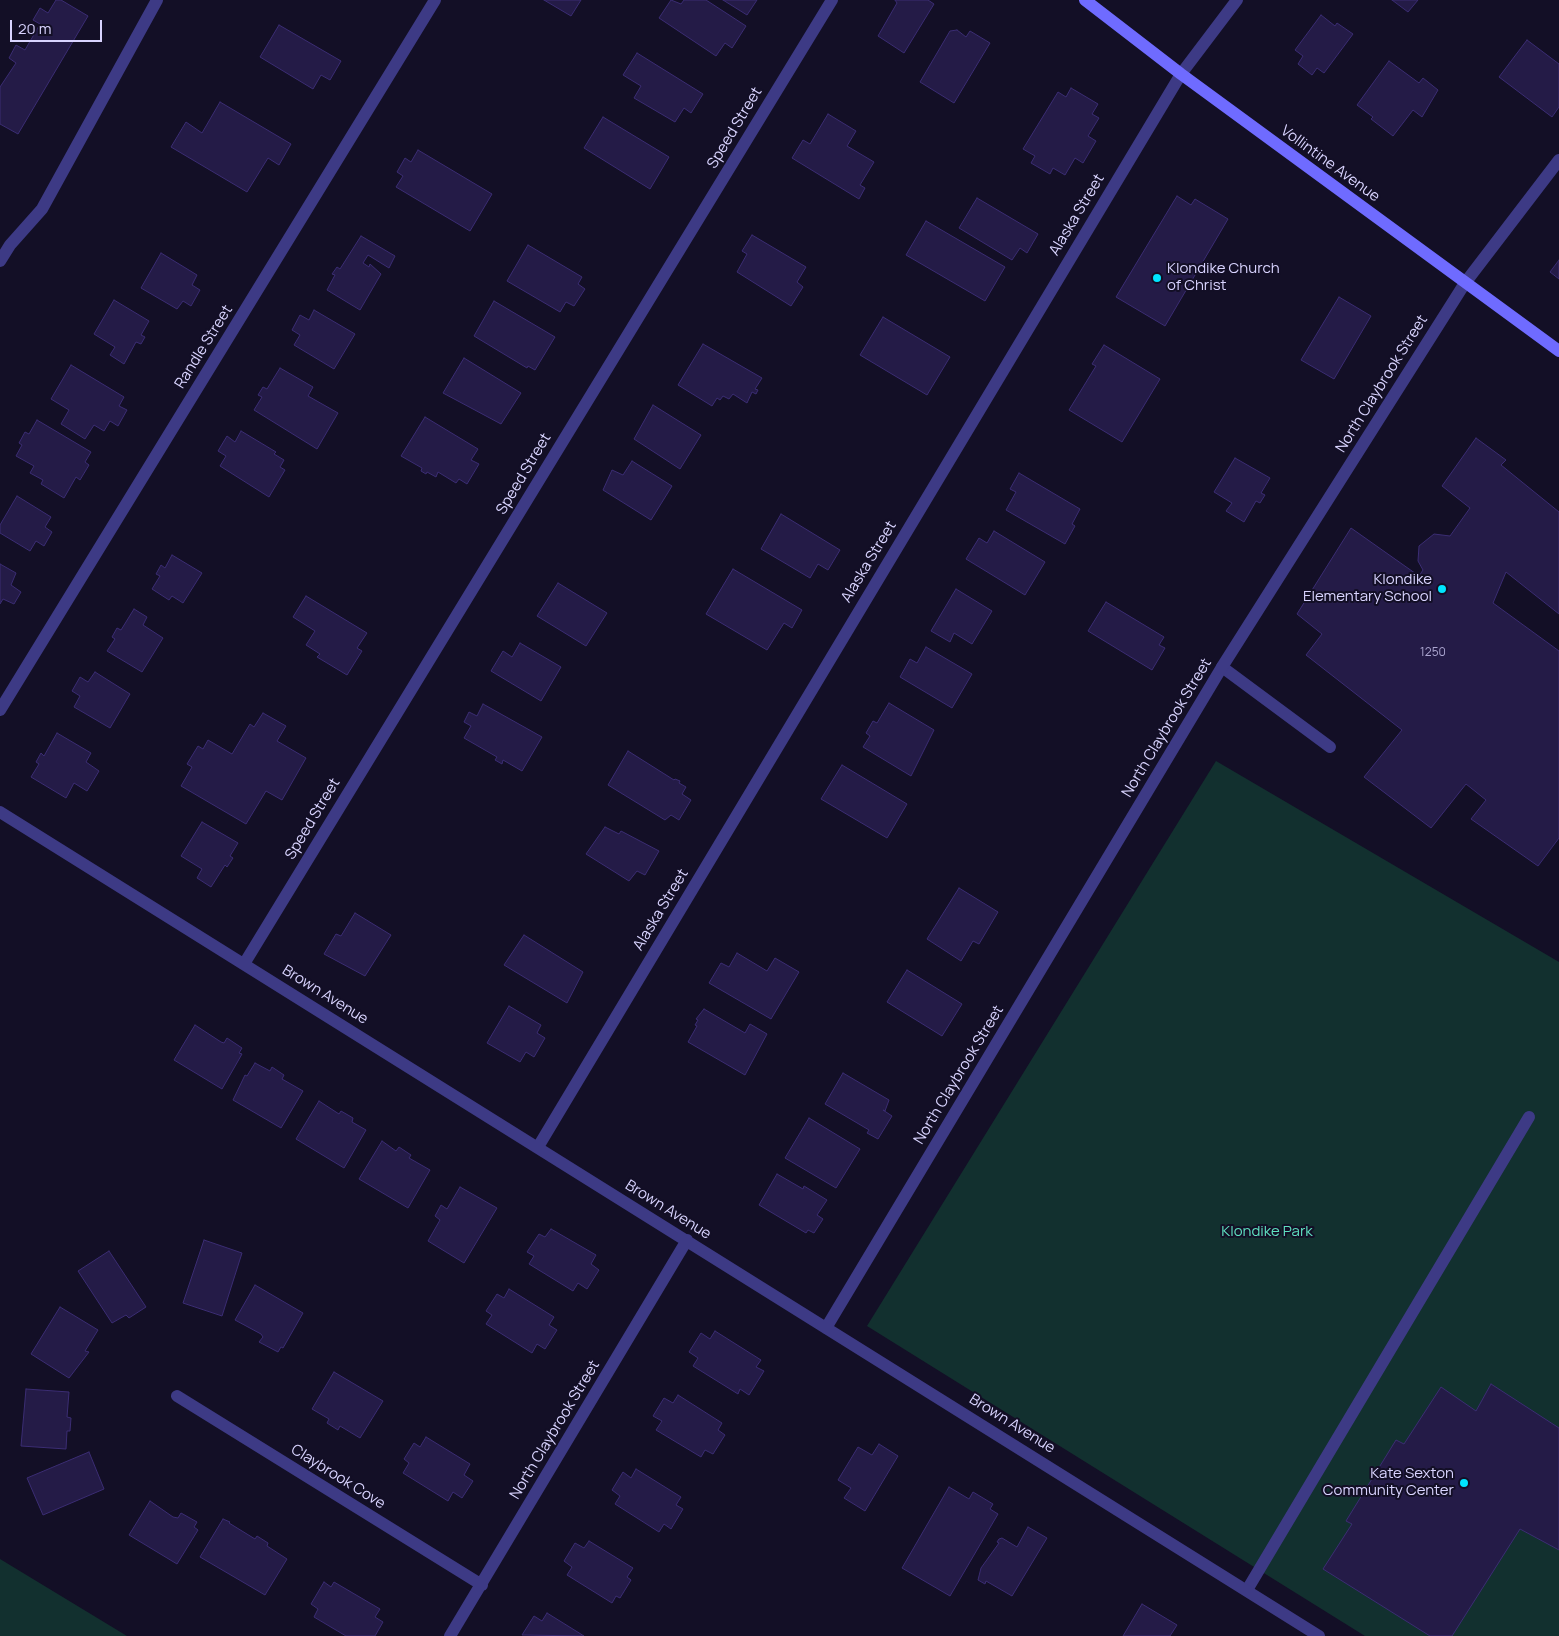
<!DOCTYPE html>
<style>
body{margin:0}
#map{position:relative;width:1559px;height:1636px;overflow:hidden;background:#130f26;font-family:Manrope,sans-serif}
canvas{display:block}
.scale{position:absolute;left:10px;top:20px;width:92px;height:22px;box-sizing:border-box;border:2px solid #d9d4ff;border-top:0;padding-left:6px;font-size:15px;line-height:18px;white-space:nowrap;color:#d9d4ff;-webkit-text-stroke:4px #130f26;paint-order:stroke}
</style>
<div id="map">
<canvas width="1559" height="1636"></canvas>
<div class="scale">20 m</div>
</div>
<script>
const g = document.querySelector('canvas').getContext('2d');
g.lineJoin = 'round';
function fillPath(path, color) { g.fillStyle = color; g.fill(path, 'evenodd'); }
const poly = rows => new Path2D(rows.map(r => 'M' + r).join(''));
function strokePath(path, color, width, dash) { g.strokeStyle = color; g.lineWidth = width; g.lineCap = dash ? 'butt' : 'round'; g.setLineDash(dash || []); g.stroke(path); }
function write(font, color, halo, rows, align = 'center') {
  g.font = font + ' Manrope,sans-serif'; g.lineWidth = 4; g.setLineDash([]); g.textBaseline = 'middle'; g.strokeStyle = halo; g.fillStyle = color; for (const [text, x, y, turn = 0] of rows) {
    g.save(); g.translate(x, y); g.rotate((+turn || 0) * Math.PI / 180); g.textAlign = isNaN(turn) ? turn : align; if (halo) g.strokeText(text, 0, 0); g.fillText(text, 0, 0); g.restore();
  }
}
fillPath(poly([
 [1216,761,1559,962,1559,1636,1365,1636,867,1326],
 [0,1559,127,1636,0,1636]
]), '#12302f');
const building = poly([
 [56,0,61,0,88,16,18,134,0,124,0,87,16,63,9,58,16,45,25,50,40,24,33,20,40,8,48,13,56,0],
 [544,0,581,0,571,16,544,0],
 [671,0,681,4,684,0,706,0,746,26,732,48,725,43,716,56,659,18,671,0],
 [723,0,757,0,747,15,723,0],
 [895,0,928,0,934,4,904,53,878,36,897,3,895,0],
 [1392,0,1418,0,1408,12,1392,0],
 [1321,15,1335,26,1337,23,1353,34,1324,73,1317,68,1312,75,1298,64,1303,56,1295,50,1321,15],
 [279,25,341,61,330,80,321,75,313,89,260,57,279,25],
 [957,30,966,37,970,31,990,43,954,103,920,82,950,31,957,30],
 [1527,40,1559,64,1559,107,1552,117,1499,77,1527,40],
 [637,53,703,94,691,113,684,108,675,122,634,98,641,86,623,75,637,53],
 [1389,61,1419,83,1423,78,1438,90,1422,117,1413,110,1393,136,1371,119,1373,117,1357,105,1389,61],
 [1071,88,1098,104,1092,114,1099,118,1088,136,1096,141,1083,163,1075,158,1065,175,1053,168,1050,174,1031,163,1035,156,1023,149,1058,92,1066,97,1071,88],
 [220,102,291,144,279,165,268,158,247,192,171,147,186,122,202,133,220,102],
 [828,114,856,131,847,146,874,162,860,185,865,188,859,199,792,158,803,140,810,144,828,114],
 [603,117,669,157,650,189,584,148,603,117],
 [418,150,492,194,470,231,396,187,403,176,397,172,405,158,411,162,418,150],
 [1177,196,1191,205,1195,199,1228,219,1165,326,1116,297,1177,196],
 [977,198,1038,234,1027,253,1020,248,1012,260,959,228,977,198],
 [926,221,1005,267,985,301,906,255,926,221],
 [752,235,806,267,797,282,803,287,791,306,737,272,747,254,742,251,752,235],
 [361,236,395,256,389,268,368,255,363,263,369,267,370,264,381,274,360,310,327,290,335,275,332,274,337,267,340,269,361,236],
 [528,245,582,277,578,284,585,289,574,306,566,302,560,312,507,281,528,245],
 [161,253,197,275,192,285,200,290,191,306,183,301,177,309,141,288,161,253],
 [1559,260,1559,279,1550,272,1559,260],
 [1339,297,1371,316,1334,379,1301,360,1339,297],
 [114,300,149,321,141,335,145,337,141,344,136,342,124,364,110,355,115,347,94,334,114,300],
 [494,301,555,337,535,370,528,366,527,368,474,336,494,301],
 [314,310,355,334,334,369,294,345,300,335,292,330,300,315,309,320,314,310],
 [883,317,950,357,927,395,860,355,883,317],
 [703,344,762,378,755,389,758,390,756,394,752,392,747,403,733,394,729,399,723,396,720,400,717,398,712,406,678,385,703,344],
 [1104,345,1160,379,1122,442,1069,410,1096,366,1092,364,1104,345],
 [464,358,521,393,501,424,443,393,464,358],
 [71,365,124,397,119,406,127,410,118,426,110,421,104,431,94,425,85,439,61,424,69,410,51,399,71,365],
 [280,368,313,387,308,396,338,413,317,449,254,410,262,397,258,395,263,387,267,389,280,368],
 [653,405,701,435,680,469,634,439,653,405],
 [425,417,478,449,471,460,479,464,467,484,459,479,456,483,438,472,436,477,427,472,426,474,421,471,422,468,401,456,425,417],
 [37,420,91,452,85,462,89,465,80,480,76,477,64,498,41,484,43,480,30,473,34,466,16,456,22,445,19,443,25,432,29,434,37,420],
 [241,431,276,452,274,454,284,460,280,467,285,470,269,497,220,466,226,456,218,451,227,436,235,442,241,431],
 [1476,438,1506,460,1501,465,1559,512,1559,614,1506,572,1493,603,1559,651,1559,838,1538,866,1471,819,1486,800,1466,784,1431,828,1364,777,1402,730,1306,655,1322,634,1297,614,1351,528,1419,576,1423,570,1418,561,1419,546,1434,534,1450,536,1470,508,1442,486,1476,438],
 [1235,458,1270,478,1261,493,1265,495,1260,503,1256,501,1244,522,1226,511,1232,503,1214,492,1235,458],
 [632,461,672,486,651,520,603,490,612,470,623,475,632,461],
 [1019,473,1080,509,1072,524,1075,526,1065,544,1006,510,1016,492,1010,489,1019,473],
 [17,496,51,517,45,527,52,532,44,546,36,541,30,551,0,533,0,525,17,496],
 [781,514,840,550,828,570,818,564,810,578,761,549,781,514],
 [994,531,1045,562,1025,595,966,559,979,538,987,543,994,531],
 [172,555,202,573,183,603,172,596,169,600,152,589,160,576,156,574,161,565,165,568,172,555],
 [0,564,16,573,11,585,21,592,14,604,3,599,0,604,0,564],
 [733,569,802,610,792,628,784,623,767,650,706,614,733,569],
 [558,583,607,613,586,646,537,616,558,583],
 [956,589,992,611,972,644,954,633,950,642,931,631,956,589],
 [306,596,367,633,357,648,362,651,347,675,317,657,320,654,306,645,315,631,293,617,306,596],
 [1106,602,1164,637,1159,645,1165,648,1152,670,1088,631,1106,602],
 [134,609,147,617,143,625,163,638,142,672,107,651,115,639,112,637,117,628,121,630,134,609],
 [520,643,561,667,541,701,491,671,503,651,512,657,520,643],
 [926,647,972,674,952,708,900,677,910,659,917,663,926,647],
 [95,672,130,694,110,728,74,707,80,696,72,691,80,677,88,682,95,672],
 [889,703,934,730,911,776,863,747,870,736,866,733,873,721,877,723,889,703],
 [483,704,542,737,522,771,503,760,502,764,495,760,497,757,464,738,471,726,464,722,469,712,477,716,483,704],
 [263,713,286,726,277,741,306,758,282,800,266,791,246,824,181,786,192,767,187,764,198,746,203,749,208,740,232,754,250,724,254,727,263,713],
 [57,733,91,753,86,762,99,771,87,791,74,783,66,798,31,777,39,764,36,762,41,753,44,756,57,733],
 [628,751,674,780,675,779,680,781,679,783,686,787,682,794,691,800,679,820,671,815,665,820,608,785,628,751],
 [842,765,907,804,887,838,821,799,842,765],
 [202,822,238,843,230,856,233,858,227,867,225,865,211,887,197,878,202,869,181,856,202,822],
 [605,827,619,834,621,831,659,851,645,875,637,871,629,881,586,854,605,827],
 [959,888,998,912,979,944,973,941,961,961,927,939,959,888],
 [355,913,391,935,365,976,324,954,336,934,341,936,355,913],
 [524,935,583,972,567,1003,504,965,524,935],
 [737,953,767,971,775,958,799,972,771,1019,709,983,721,963,729,967,737,953],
 [907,970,962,1004,942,1036,887,1002,907,970],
 [509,1006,541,1025,537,1033,545,1038,534,1057,526,1052,520,1062,487,1043,509,1006],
 [704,1009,745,1033,750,1024,767,1034,745,1075,688,1042,697,1026,695,1025,698,1020,696,1019,704,1009],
 [195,1025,221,1042,224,1043,227,1038,242,1048,239,1053,242,1054,222,1089,174,1060,195,1025],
 [255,1063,270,1071,272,1067,284,1075,282,1079,303,1091,281,1128,233,1100,245,1075,247,1076,255,1063],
 [843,1073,889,1100,885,1111,883,1110,892,1116,878,1139,867,1133,869,1130,825,1104,843,1073],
 [319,1101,339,1114,341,1111,353,1118,352,1122,366,1130,344,1168,296,1139,319,1101],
 [809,1118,860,1149,836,1188,785,1158,809,1118],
 [382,1141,396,1151,399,1147,411,1155,409,1158,430,1170,408,1208,359,1179,382,1141],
 [777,1174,803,1189,804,1186,827,1200,817,1215,823,1219,814,1233,808,1230,806,1233,759,1205,777,1174],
 [460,1187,497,1208,464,1263,428,1241,440,1220,435,1216,441,1205,447,1209,460,1187],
 [551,1229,596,1255,591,1264,599,1270,587,1289,578,1283,573,1291,529,1264,534,1256,527,1252,539,1234,545,1237,551,1229],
 [204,1240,242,1253,222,1316,183,1303,204,1240],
 [109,1251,146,1307,129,1318,126,1315,112,1323,78,1271,109,1251],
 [255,1285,303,1313,283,1348,281,1347,278,1352,259,1342,263,1337,261,1334,235,1320,255,1285],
 [509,1289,554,1317,549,1325,557,1330,545,1349,537,1344,532,1353,486,1324,492,1315,486,1311,497,1294,504,1298,509,1289],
 [60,1307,98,1330,85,1351,89,1352,69,1378,31,1354,60,1307],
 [715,1331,761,1360,756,1367,764,1371,749,1395,740,1389,738,1394,693,1366,698,1358,689,1352,701,1333,710,1339,715,1331],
 [334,1372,383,1401,360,1438,340,1426,338,1430,327,1423,329,1419,312,1409,334,1372],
 [1491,1384,1559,1428,1559,1550,1520,1529,1452,1636,1430,1636,1323,1569,1352,1524,1346,1521,1396,1440,1404,1444,1441,1387,1476,1411,1491,1384],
 [26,1389,69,1392,67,1417,71,1418,70,1431,67,1431,66,1449,21,1446,26,1389],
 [678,1395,722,1423,718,1430,725,1435,713,1454,705,1450,701,1457,656,1430,662,1421,653,1416,664,1398,673,1403,678,1395],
 [426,1437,470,1464,464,1475,473,1481,462,1498,453,1492,448,1501,403,1473,409,1463,404,1459,414,1443,420,1447,426,1437],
 [879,1444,898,1456,865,1511,844,1498,851,1488,838,1480,858,1447,872,1455,879,1444],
 [89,1452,104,1489,43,1515,27,1478,89,1452],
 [636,1469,681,1497,676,1505,683,1509,671,1529,664,1524,659,1532,615,1504,620,1496,612,1490,623,1472,631,1478,636,1469],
 [949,1487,969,1499,973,1492,993,1504,990,1509,998,1514,950,1596,902,1568,949,1487],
 [150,1501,173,1517,178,1518,181,1513,197,1522,194,1527,198,1530,177,1564,129,1535,150,1501],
 [223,1519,230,1522,229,1523,255,1539,257,1536,268,1543,267,1546,287,1559,265,1595,200,1557,223,1519],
 [1028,1527,1047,1538,1012,1596,986,1581,985,1584,978,1580,981,1568,999,1543,997,1542,999,1539,1002,1538,1017,1547,1028,1527],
 [589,1541,633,1568,627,1577,631,1580,620,1598,616,1596,612,1603,567,1575,572,1567,564,1561,575,1543,584,1548,589,1541],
 [324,1582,331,1587,334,1582,380,1609,375,1617,383,1622,375,1636,346,1636,314,1617,318,1609,311,1604,324,1582],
 [1142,1604,1177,1625,1170,1636,1123,1636,1142,1604],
 [547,1613,584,1636,522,1635,534,1616,542,1621,547,1613]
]);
fillPath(building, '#241b47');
strokePath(building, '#3b2d73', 1);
strokePath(poly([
 [1222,667,1330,747],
 [1247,1590,1529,1117]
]), '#3d3a85', 12);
strokePath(poly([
 [0,261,10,245,42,209,157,0],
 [0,710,435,0],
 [0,812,1319,1636],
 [244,964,832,0],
 [538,1147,1181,74,1237,0],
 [826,1328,1222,667,1465,283,1559,160],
 [177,1396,482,1585],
 [450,1636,687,1240]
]), '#3d3a85', 12);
strokePath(poly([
 [1085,0,1181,74,1559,351]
]), '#6f6bff', 12);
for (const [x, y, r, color] of [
 [1157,278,5,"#00e5ff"],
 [1442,589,5,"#00e5ff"],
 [1464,1483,5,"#00e5ff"]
]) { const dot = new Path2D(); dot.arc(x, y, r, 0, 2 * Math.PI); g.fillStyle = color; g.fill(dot); strokePath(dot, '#130f26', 2); }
write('12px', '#aca6d1', null, [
 ["1250",1433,653]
]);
write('15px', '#d9d4ff', '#130f26', [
 ["Speed Street",735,128,-59],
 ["Vollintine Avenue",1330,164,36],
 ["Alaska Street",1077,215,-59],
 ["Randle Street",204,347,-58],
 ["North Claybrook Street",1382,384,-58],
 ["Speed Street",524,474,-59],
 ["Alaska Street",869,562,-59],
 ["North Claybrook Street",1167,728,-59],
 ["Speed Street",313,819,-59],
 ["Alaska Street",661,910,-59],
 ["Brown Avenue",325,995,32],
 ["North Claybrook Street",959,1075,-59],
 ["Brown Avenue",668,1210,32],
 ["Brown Avenue",1012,1424,32],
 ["North Claybrook Street",555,1430,-59],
 ["Claybrook Cove",338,1477,32]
]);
write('15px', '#d9d4ff', '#130f26', [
 ["Klondike Church",1167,269,"left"],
 ["of Christ",1167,286,"left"],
 ["Klondike",1432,580],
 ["Elementary School",1432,597],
 ["Kate Sexton",1454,1474],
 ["Community Center",1454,1491]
], 'right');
write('15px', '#5fe0c0', '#130f26', [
 ["Klondike Park",1267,1232]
]);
</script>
